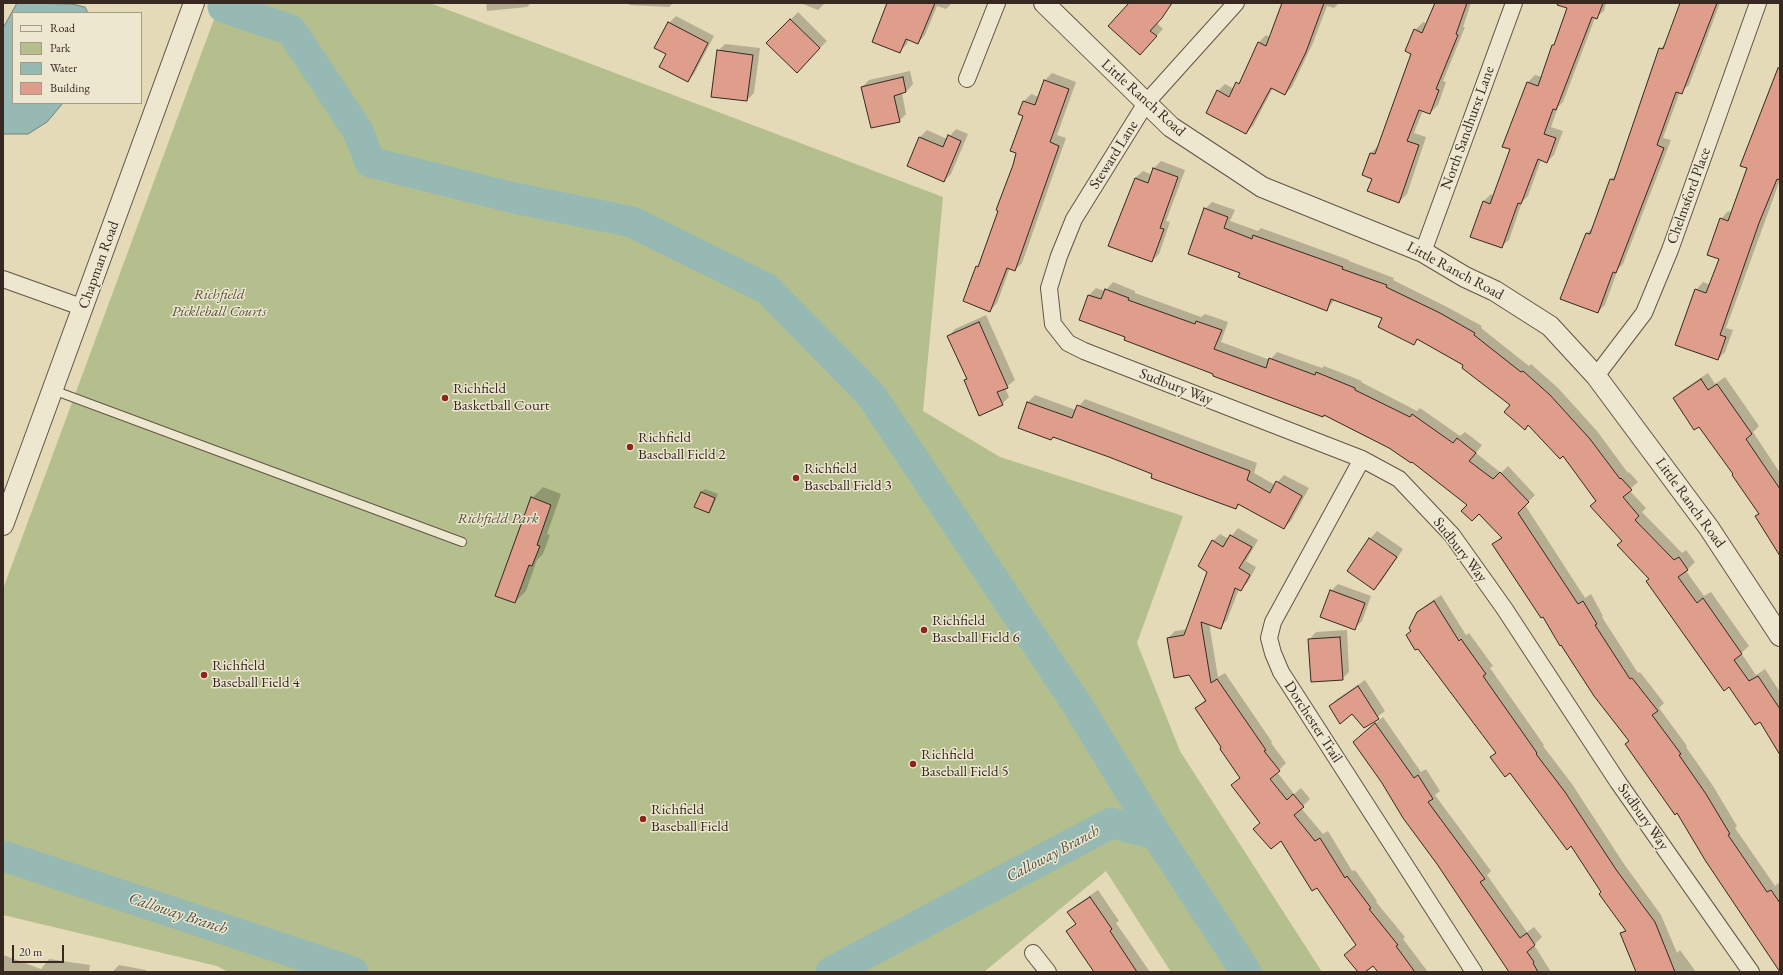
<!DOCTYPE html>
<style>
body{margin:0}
#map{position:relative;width:1783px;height:975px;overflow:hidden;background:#e4dab7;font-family:"EB Garamond",serif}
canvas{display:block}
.frame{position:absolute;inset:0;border:4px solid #372821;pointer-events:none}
.legend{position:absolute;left:12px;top:12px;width:130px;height:92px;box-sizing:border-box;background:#ede7d0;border:1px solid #a49b8a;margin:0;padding:5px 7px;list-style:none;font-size:12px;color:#372821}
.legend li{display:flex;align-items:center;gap:8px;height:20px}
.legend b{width:20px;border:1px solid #a49b8a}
.scale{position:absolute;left:12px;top:945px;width:52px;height:18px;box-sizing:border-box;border:2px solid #372821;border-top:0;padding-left:5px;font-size:12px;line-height:14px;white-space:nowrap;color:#372821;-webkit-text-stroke:3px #ede7d0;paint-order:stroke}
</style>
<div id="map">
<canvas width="1783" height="975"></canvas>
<div class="frame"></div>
<ul class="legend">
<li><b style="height:5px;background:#ede7d0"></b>Road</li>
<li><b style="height:11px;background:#b5bf8e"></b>Park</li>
<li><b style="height:11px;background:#96bab3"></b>Water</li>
<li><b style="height:11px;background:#df9d8c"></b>Building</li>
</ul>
<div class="scale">20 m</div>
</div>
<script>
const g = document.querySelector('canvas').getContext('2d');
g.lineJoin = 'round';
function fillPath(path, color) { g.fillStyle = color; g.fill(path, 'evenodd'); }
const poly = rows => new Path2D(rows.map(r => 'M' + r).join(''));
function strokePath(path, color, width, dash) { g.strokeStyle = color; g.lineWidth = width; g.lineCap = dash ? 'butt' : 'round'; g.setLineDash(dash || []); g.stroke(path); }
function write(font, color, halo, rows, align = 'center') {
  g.font = font + ' "EB Garamond",serif'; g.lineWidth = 3; g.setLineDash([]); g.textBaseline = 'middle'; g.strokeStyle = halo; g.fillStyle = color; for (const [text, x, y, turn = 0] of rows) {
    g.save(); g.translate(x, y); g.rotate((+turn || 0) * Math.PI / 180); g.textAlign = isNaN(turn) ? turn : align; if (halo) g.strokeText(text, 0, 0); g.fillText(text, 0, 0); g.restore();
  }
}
fillPath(poly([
 [220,3,430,3,943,197,923,411,1000,457,1183,516,1137,643,1180,751,1322,972,1171,972,1106,871,984,972,228,972,217,966,3,915,3,589]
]), '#b5bf8e');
const water = poly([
 [17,3,72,4,85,7,88,13,13,13,13,103,63,103,47,122,28,134,3,134,3,28,17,3]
]);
fillPath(water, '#96bab3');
strokePath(water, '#708079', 1);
fillPath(poly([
 [486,3,531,3,527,7,487,11],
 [630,3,673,3,669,7,629,5],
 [800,3,825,3,818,10],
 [890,3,952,3,946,9,937,6,925,35,918,43,909,39,907,44,900,51],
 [1130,3,1173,3,1157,23,1163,29,1147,46],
 [1296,3,1339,3,1334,8,1327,6,1313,43,1292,87,1285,94,1273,88,1253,126,1246,133,1218,91,1225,84,1234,89,1244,76,1259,42,1266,35,1270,37],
 [1436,3,1471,3,1463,27,1465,27,1443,81,1446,82,1438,105,1430,113,1423,110,1414,133,1426,137,1407,194,1399,202,1373,178,1363,175,1371,153,1379,145,1412,53,1415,30,1423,22,1428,24],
 [1557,3,1606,3,1604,11,1595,18,1563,102,1558,107,1551,127,1563,131,1554,155,1547,162,1541,160,1528,196,1522,202,1509,240,1501,247,1483,202,1491,194,1494,196,1511,149,1504,146,1528,82,1535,75,1542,77,1553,45,1556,42,1569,8],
 [1681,3,1720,3,1689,85,1680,92,1663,138,1671,140,1623,264,1618,269,1605,305,1598,312,1561,299,1587,233,1594,226,1611,179,1617,174,1660,49,1667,42],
 [798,12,827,41,797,72,768,43],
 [676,16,714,36,694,74,687,81,667,53,669,23],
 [725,44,760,48,754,93,747,100,718,51],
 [1780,66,1780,180,1726,328,1733,330,1725,352,1718,359,1696,290,1703,282,1710,285,1720,259,1721,219,1728,211,1732,213,1748,168,1742,165],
 [910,71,913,84,906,92,902,93,906,114,899,121,862,87,869,80],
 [1052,73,1076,82,1057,135,1066,138,1022,263,1015,270,1010,268,997,303,990,311,977,266,980,264,1014,166,1024,116,1019,114,1024,101,1031,94,1039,97,1045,80],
 [956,129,968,134,951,174,944,181,908,166,920,137,927,130,947,139],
 [1161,161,1185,170,1166,221,1170,222,1159,254,1152,261,1135,178,1143,171,1152,175,1154,168],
 [1212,202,1235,210,1230,221,1258,231,1261,228,1349,260,1349,261,1394,278,1393,280,1447,307,1482,326,1481,328,1529,366,1531,364,1558,388,1597,431,1628,473,1629,472,1638,482,1629,490,1646,508,1642,512,1682,553,1686,550,1695,562,1686,571,1704,596,1711,592,1749,646,1741,653,1756,675,1765,669,1780,692,1780,753,1761,720,1729,686,1724,689,1697,653,1647,581,1650,578,1563,455,1529,424,1511,405,1465,365,1418,339,1413,344,1384,317,1335,300,1326,310,1241,272,1205,209],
 [1113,282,1135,291,1135,293,1201,317,1205,314,1228,322,1221,342,1270,360,1277,352,1322,368,1324,366,1362,381,1361,382,1417,411,1420,408,1460,436,1465,432,1482,445,1476,453,1501,473,1508,466,1535,495,1525,505,1585,598,1591,594,1603,616,1602,617,1638,673,1640,672,1664,703,1659,708,1687,746,1686,747,1713,786,1737,826,1735,828,1775,886,1778,883,1780,886,1780,971,1678,812,1626,744,1630,740,1494,544,1502,536,1479,512,1412,461,1390,448,1324,414,1215,373,1126,336,1089,295,1096,288,1105,291],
 [986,315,1015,380,1005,388,1009,397,1002,404,965,380,967,378,948,337,955,329],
 [1708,373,1715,384,1725,377,1759,426,1753,432,1780,473,1780,553,1756,517,1759,513,1734,474,1699,426,1674,398,1681,391],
 [1035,395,1076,410,1085,399,1257,463,1254,473,1275,485,1284,475,1309,488,1291,521,1284,528,1240,504,1236,508,1154,473,1054,436,1019,427,1028,402],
 [543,487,561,494,547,534,550,535,543,554,537,560,526,591,515,602,532,498],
 [705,489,718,494,712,508,709,512,701,492],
 [1238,528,1258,540,1246,561,1256,567,1248,582,1241,590,1239,589,1227,620,1220,627,1209,623,1218,677,1225,673,1272,742,1271,743,1286,763,1277,772,1294,794,1301,788,1310,799,1301,808,1323,834,1328,831,1352,871,1355,870,1377,901,1376,902,1405,937,1403,939,1428,972,1379,972,1373,964,1363,972,1360,972,1346,955,1357,944,1351,934,1281,839,1261,822,1232,785,1241,777,1196,708,1206,699,1168,638,1175,631,1188,629,1209,571,1213,541,1220,534,1229,539],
 [1377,531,1403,549,1381,582,1374,589,1348,571,1370,539],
 [1338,584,1371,596,1362,621,1355,628,1331,591],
 [1441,595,1466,635,1469,633,1493,666,1490,668,1544,745,1543,746,1572,784,1624,864,1661,915,1677,953,1680,950,1696,972,1637,972,1622,933,1626,929,1571,845,1510,772,1492,757,1497,752,1412,630,1418,612,1426,605],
 [1347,630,1349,672,1342,679,1309,640,1316,632],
 [1365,680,1385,711,1364,727,1352,713,1330,706,1337,699],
 [1383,717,1421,772,1426,769,1440,791,1435,795,1491,871,1487,875,1527,932,1534,927,1542,937,1534,945,1551,972,1510,972,1361,735],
 [1098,890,1119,921,1116,923,1150,972,1095,972,1068,931,1076,923,1069,912,1076,905],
 [3,955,41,969,49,959,90,965,89,972,3,972],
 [119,965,146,970,146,972,112,972]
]), '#0003');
strokePath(poly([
 [223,7,291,30,358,131,370,162,514,198,632,222,767,289,871,395,1078,706,1156,834,1246,972],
 [3,856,353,972],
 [831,972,1111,823,1156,834]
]), '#96bab3', 31);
const building = poly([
 [887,3,935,3,918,44,906,39,900,53,872,42,887,3],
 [1129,3,1172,3,1162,18,1150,31,1157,36,1140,55,1108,26,1129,3],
 [1282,3,1324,3,1306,52,1285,95,1271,88,1246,134,1206,113,1217,90,1229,97,1236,82,1239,84,1258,42,1266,46,1282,3],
 [1435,3,1467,3,1456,34,1458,35,1436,89,1439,90,1430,114,1419,110,1407,141,1419,145,1399,203,1367,191,1372,179,1362,175,1370,153,1375,154,1411,54,1405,51,1414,29,1422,33,1435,3],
 [1558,3,1603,3,1597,19,1592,17,1556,110,1553,109,1544,134,1556,138,1547,163,1538,159,1521,204,1518,203,1502,248,1470,237,1483,201,1490,204,1510,149,1502,147,1527,82,1538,86,1552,45,1554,45,1567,8,1557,5,1558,3],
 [1680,3,1717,3,1682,94,1676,92,1657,145,1664,148,1616,273,1613,272,1598,313,1560,299,1586,233,1590,234,1610,179,1614,180,1659,48,1663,49,1680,3],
 [790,19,820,48,797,73,766,43,790,19],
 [668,22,708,43,688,82,659,67,666,54,654,48,668,22],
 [717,50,753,55,747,101,711,97,717,50],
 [1778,68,1780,68,1780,180,1777,179,1759,223,1720,335,1726,337,1718,360,1675,345,1695,289,1706,293,1719,259,1707,255,1720,218,1728,221,1747,168,1740,166,1778,68],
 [903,77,906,92,894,96,900,122,871,128,861,87,903,77],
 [1044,80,1069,89,1050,142,1059,146,1015,271,1007,268,990,312,963,301,976,266,978,267,998,211,996,210,1013,165,1016,153,1010,151,1023,116,1018,114,1023,101,1035,105,1044,80],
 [948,135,961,141,944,182,907,166,919,137,943,147,948,135],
 [1153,168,1178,177,1160,228,1164,229,1152,262,1108,246,1135,178,1148,183,1153,168],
 [1204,208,1228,217,1224,228,1252,239,1253,235,1343,267,1342,269,1387,285,1386,287,1440,313,1475,333,1474,335,1521,372,1523,371,1550,395,1590,439,1620,479,1621,478,1632,490,1623,497,1639,516,1635,520,1674,560,1679,557,1688,570,1678,577,1697,603,1703,598,1742,654,1734,660,1749,681,1758,676,1780,709,1780,755,1760,722,1755,725,1729,687,1724,691,1646,581,1649,579,1617,545,1622,541,1590,506,1596,501,1563,456,1560,459,1528,425,1525,430,1504,412,1510,405,1462,368,1463,365,1417,339,1414,345,1378,327,1382,318,1331,299,1327,311,1238,277,1240,273,1188,254,1204,208],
 [1105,289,1129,298,1128,300,1195,324,1196,321,1222,330,1214,349,1266,368,1269,358,1315,375,1316,372,1355,388,1355,390,1410,417,1412,414,1453,443,1457,438,1476,453,1469,461,1493,479,1500,472,1529,502,1518,513,1578,604,1583,601,1597,624,1595,625,1630,679,1632,678,1658,711,1652,715,1681,754,1679,755,1706,794,1730,834,1728,835,1767,892,1771,890,1780,903,1780,972,1705,860,1677,813,1675,815,1625,744,1629,741,1594,696,1561,645,1560,646,1543,617,1541,618,1492,544,1502,538,1479,514,1472,521,1461,511,1467,505,1412,462,1411,463,1389,448,1324,415,1323,417,1213,376,1213,374,1124,340,1125,337,1079,320,1088,295,1101,299,1105,289],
 [979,322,1008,388,997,392,1003,405,979,416,964,380,967,379,947,336,979,322],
 [1701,379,1708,390,1717,384,1752,434,1746,439,1780,489,1780,556,1755,516,1759,514,1732,475,1733,474,1699,427,1694,430,1673,398,1701,379],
 [1027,402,1072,418,1077,405,1250,471,1247,480,1270,493,1276,481,1302,496,1284,529,1238,504,1236,509,1151,478,1152,474,1109,457,1053,437,1051,440,1018,428,1027,402],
 [701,492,715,498,709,513,694,507,701,492],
 [531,497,551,505,537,545,540,546,532,566,529,565,515,603,495,596,531,497],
 [1230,535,1252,547,1239,568,1250,575,1241,591,1235,588,1221,629,1201,622,1211,683,1217,679,1266,750,1264,751,1280,771,1270,779,1287,800,1293,794,1304,807,1294,815,1315,841,1320,838,1345,878,1347,876,1371,908,1369,909,1398,945,1396,946,1415,972,1378,972,1373,966,1365,972,1358,972,1344,955,1356,945,1317,888,1312,891,1281,841,1271,849,1253,829,1260,823,1231,785,1240,778,1220,749,1221,747,1195,708,1206,701,1189,675,1174,678,1167,638,1184,635,1207,572,1198,566,1212,540,1223,547,1230,535],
 [1369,538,1397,557,1374,590,1347,571,1369,538],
 [1330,590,1365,603,1355,630,1320,617,1330,590],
 [1434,601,1459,641,1461,639,1486,674,1483,676,1537,753,1536,754,1565,792,1617,871,1655,922,1675,972,1636,972,1620,933,1626,931,1599,894,1601,892,1571,846,1567,850,1510,773,1505,777,1490,757,1496,753,1418,649,1415,650,1406,635,1411,631,1409,628,1417,612,1434,601],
 [1340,637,1343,680,1311,682,1308,639,1340,637],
 [1358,686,1379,719,1364,728,1352,714,1340,724,1329,706,1358,686],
 [1375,723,1414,778,1418,775,1433,799,1428,802,1485,879,1480,882,1520,938,1527,933,1535,945,1527,952,1534,962,1533,963,1538,972,1509,972,1437,864,1403,818,1382,783,1353,742,1375,723],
 [1090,897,1112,929,1110,931,1137,972,1094,972,1066,931,1076,924,1067,912,1090,897]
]);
fillPath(building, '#df9d8c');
strokePath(building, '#372821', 1);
const service = poly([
 [53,390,462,542]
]);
const minor = poly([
 [1236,3,1146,103,1074,219,1059,256,1049,288,1053,324,1068,343,1084,351,1362,459,1399,479,1452,535,1504,608,1618,782,1751,972],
 [967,79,997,3],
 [1423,252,1514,3],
 [3,279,84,308],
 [1596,376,1644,313,1670,250,1758,3],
 [1362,459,1273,622,1269,638,1273,653,1281,672,1474,972],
 [1033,953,1048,972]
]);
const tertiary = poly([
 [1044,3,1171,127,1235,169,1262,187,1423,252,1465,277,1495,291,1550,326,1596,376,1709,528,1780,636],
 [3,525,194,3]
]);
strokePath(service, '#625446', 10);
strokePath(minor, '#625446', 18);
strokePath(tertiary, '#625446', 22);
strokePath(service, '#ede7d0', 8);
strokePath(minor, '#ede7d0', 16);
strokePath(tertiary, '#ede7d0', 20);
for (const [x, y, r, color] of [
 [445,398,4,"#8f2418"],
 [630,447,4,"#8f2418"],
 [796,478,4,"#8f2418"],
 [924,630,4,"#8f2418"],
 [204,675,4,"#8f2418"],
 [913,764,4,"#8f2418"],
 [643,819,4,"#8f2418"]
]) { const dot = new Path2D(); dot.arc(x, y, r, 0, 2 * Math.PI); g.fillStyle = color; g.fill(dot); strokePath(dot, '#ede7d0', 1.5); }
write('15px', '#372821', '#ede7d0', [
 ["Little Ranch Road",1143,98,42],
 ["North Sandhurst Lane",1468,128,-70],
 ["Steward Lane",1114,155,-58],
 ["Chelmsford Place",1689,196,-70],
 ["Chapman Road",99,265,-70],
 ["Little Ranch Road",1455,271,28],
 ["Sudbury Way",1176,387,21],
 ["Little Ranch Road",1690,503,54],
 ["Sudbury Way",1460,550,52],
 ["Dorchester Trail",1313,722,57],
 ["Sudbury Way",1643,817,55]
]);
write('italic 15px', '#564e3c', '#ede7d0', [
 ["Richfield",219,295],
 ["Pickleball Courts",219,312],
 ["Richfield Park",498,519]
]);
write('15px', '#372821', '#ede7d0', [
 ["Richfield",453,389],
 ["Basketball Court",453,406],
 ["Richfield",638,438],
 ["Baseball Field 2",638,455],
 ["Richfield",804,469],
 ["Baseball Field 3",804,486],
 ["Richfield",932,621],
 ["Baseball Field 6",932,638],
 ["Richfield",212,666],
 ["Baseball Field 4",212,683],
 ["Richfield",921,755],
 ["Baseball Field 5",921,772],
 ["Richfield",651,810],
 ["Baseball Field",651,827]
], 'left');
write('italic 16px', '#4f4c46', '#ede7d0', [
 ["Calloway Branch",1053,854,-28],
 ["Calloway Branch",178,914,18]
]);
</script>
